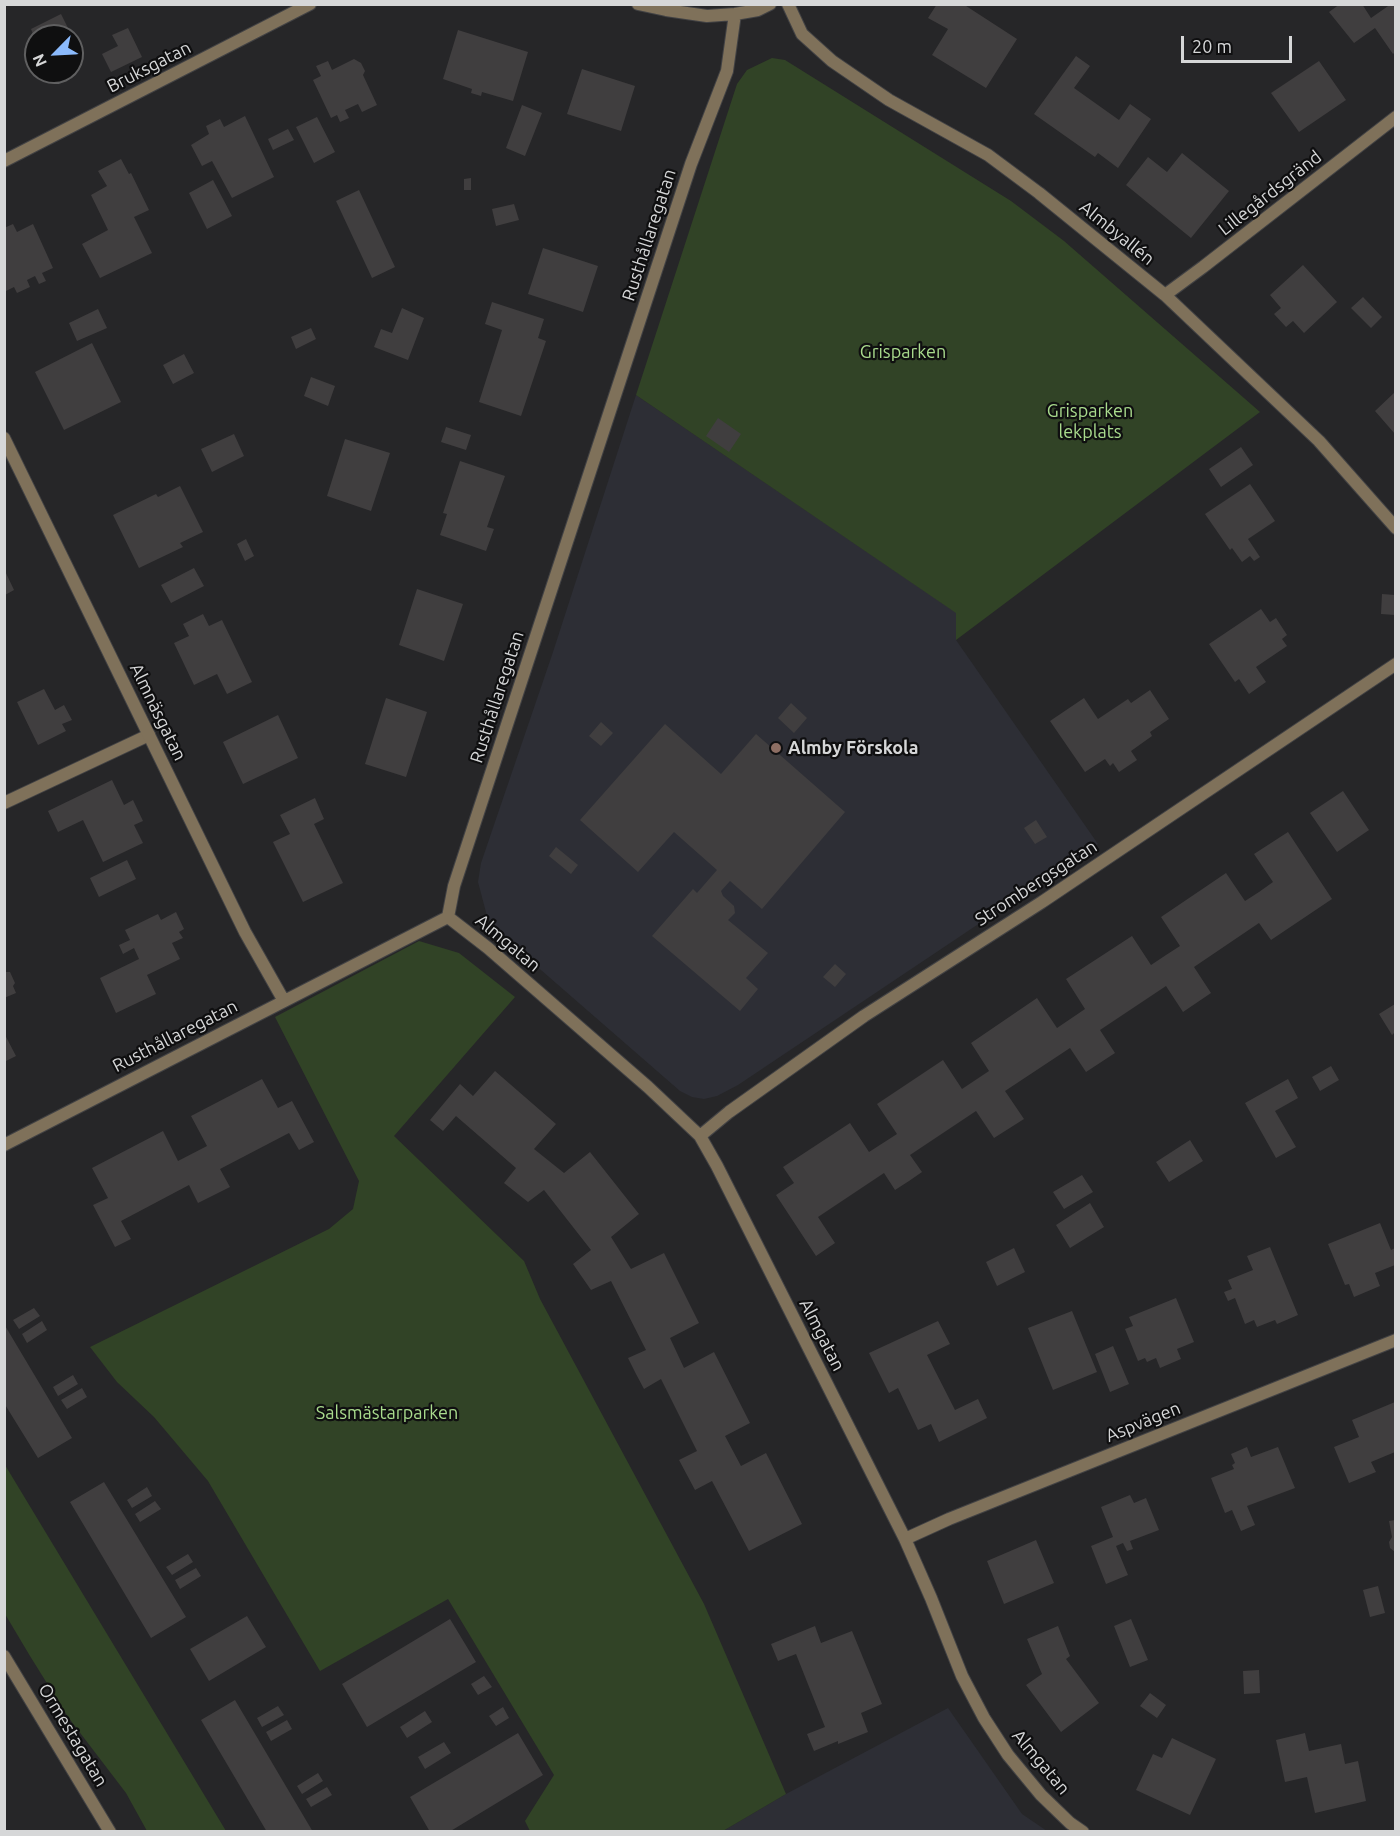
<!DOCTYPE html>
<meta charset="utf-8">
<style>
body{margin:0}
#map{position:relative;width:1400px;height:1836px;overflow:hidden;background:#262628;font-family:Ubuntu,sans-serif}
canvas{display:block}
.frame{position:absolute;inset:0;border:6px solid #d6d7d8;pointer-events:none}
.north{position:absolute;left:24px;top:24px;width:60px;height:60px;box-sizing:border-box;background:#0f0f10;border:2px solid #5f5f60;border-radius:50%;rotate:246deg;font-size:16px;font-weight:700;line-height:24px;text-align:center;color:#d6d7d8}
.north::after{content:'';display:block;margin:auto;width:21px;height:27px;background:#8bbafc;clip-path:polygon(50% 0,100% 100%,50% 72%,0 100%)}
.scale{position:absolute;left:1181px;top:36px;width:111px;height:27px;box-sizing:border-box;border:3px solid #d6d7d8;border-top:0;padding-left:8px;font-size:18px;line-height:21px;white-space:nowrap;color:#d6d7d8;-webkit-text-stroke:4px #0f0f10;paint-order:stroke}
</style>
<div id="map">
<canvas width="1400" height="1836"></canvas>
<div class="frame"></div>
<div class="north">N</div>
<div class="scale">20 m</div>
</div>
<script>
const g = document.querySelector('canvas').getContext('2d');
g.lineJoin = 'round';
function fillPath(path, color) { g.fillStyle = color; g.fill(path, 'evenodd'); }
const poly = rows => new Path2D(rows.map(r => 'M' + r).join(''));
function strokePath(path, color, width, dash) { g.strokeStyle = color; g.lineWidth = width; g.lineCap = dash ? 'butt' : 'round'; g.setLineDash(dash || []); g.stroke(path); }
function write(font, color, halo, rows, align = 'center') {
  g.font = font + ' Ubuntu,sans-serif'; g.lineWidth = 4.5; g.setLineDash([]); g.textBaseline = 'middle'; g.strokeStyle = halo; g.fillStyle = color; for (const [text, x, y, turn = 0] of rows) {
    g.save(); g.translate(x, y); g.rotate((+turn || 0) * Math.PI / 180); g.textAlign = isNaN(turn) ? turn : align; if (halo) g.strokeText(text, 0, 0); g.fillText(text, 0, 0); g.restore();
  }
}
fillPath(poly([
 [636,395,957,613,956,640,1098,844,738,1085,717,1096,704,1099,692,1097,680,1091,495,930,487,916,478,882,481,863,553,652],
 [948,1708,1022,1814,1047,1831,723,1831,786,1794]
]), '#2d2e35');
fillPath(poly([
 [772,58,785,60,1011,201,1064,241,1260,412,956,640,956,613,636,395,737,84,747,70],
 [419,941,459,953,515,997,394,1136,524,1261,540,1299,704,1604,786,1794,723,1831,530,1831,525,1821,554,1775,448,1599,320,1671,208,1481,154,1417,117,1382,90,1347,329,1229,353,1209,359,1181,275,1017],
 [5,1465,226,1831,147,1831,126,1793,68,1717,30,1656,5,1614]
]), '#314326');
fillPath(poly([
 [937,4,963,4,1017,39,986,88,932,55,948,29,928,18],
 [1340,4,1362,4,1371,18,1391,4,1395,4,1395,52,1393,54,1375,28,1354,43,1329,12],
 [61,14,72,36,36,36,36,41,31,29],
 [128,28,142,57,111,72,102,54,118,46,112,35],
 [458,30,528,52,513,101,482,92,481,96,471,93,472,89,443,79],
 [72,36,80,52,72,56],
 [1076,56,1090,66,1074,88,1119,120,1130,104,1151,119,1118,168,1098,153,1095,157,1034,114],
 [354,59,361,63,365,71,363,75,377,105,362,112,358,104,345,110,349,118,340,122,337,115,331,118,313,80,321,76,316,66,328,61,332,70],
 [1319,61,1346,100,1299,132,1271,93],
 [582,69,635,86,621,131,567,114],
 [522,105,542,113,525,156,506,148],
 [245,116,274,177,232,198,212,161,202,166,191,145,209,134,206,126,220,119,224,127],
 [317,117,335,152,314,163,296,127],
 [288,129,294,140,273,150,268,139],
 [1182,153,1229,191,1191,238,1126,185,1148,157,1167,172],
 [121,159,129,174,131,173,149,210,134,217,152,253,100,278,82,244,108,230,91,195,107,186,98,171],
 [471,178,471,190,464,190,464,179],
 [213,180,232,216,207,229,189,193],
 [359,190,395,267,372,278,336,201],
 [514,204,519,220,496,226,492,209],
 [13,224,17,232,33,224,53,268,42,273,46,281,39,284,35,276,27,280,30,287,17,293,14,287,4,292,4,228],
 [543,248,598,266,583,312,528,294],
 [1303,265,1337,302,1304,333,1293,321,1286,327,1274,314,1281,308,1270,295],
 [1363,297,1382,317,1371,328,1351,308],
 [492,302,544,319,538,338,546,341,521,416,479,402,502,330,485,324],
 [402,308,424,318,408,360,374,347,381,329,392,333],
 [98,309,107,328,77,341,69,323],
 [311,328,316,339,296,349,291,337],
 [92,343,121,402,64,430,35,372],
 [184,354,194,373,173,384,163,365],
 [311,377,335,386,328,406,304,396],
 [1395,392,1395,434,1375,411],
 [718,418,741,434,729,452,706,436],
 [446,427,471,435,466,450,441,442],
 [234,434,244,456,212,472,201,449],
 [345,439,390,453,371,511,327,496],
 [1241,447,1253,465,1221,487,1209,469],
 [460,461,505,476,487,527,494,529,486,551,440,535,447,514,443,513],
 [1250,484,1275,521,1248,539,1260,557,1254,561,1250,556,1242,562,1232,548,1230,550,1205,514],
 [180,486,203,532,180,543,183,547,139,568,113,515,156,494,158,497],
 [246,539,254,556,245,561,237,544],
 [194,568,204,586,171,603,161,585],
 [5,571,14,590,5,595],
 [417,589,463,604,444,661,399,645],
 [1382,594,1395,595,1395,615,1381,614],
 [1261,609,1270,622,1276,618,1287,635,1282,639,1287,646,1256,667,1266,682,1249,694,1239,679,1235,682,1209,644],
 [203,614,209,626,222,620,252,682,227,694,217,674,194,685,174,643,189,636,183,624],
 [44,689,55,710,64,705,72,720,62,724,66,731,38,745,17,702],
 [1150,690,1169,719,1150,732,1152,736,1131,751,1137,760,1119,772,1113,763,1110,766,1105,759,1085,772,1050,721,1084,698,1098,719,1128,699,1131,703],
 [386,698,427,712,406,777,365,764],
 [791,703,807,718,794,733,778,718],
 [278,715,298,758,243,784,223,742],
 [601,722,613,733,601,746,589,736],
 [665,724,721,774,756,734,845,812,762,909,730,881,721,891,723,896,734,906,735,913,728,920,768,953,746,978,758,989,740,1011,652,936,693,889,697,893,717,870,674,832,638,872,580,820],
 [112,780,124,805,133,800,143,821,134,825,143,843,103,862,83,820,58,832,48,811],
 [1343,791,1369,830,1337,852,1310,813],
 [315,798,324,819,314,824,343,883,303,902,273,842,290,834,280,815],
 [1036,820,1047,837,1035,844,1024,828],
 [1288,832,1332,899,1271,940,1259,923,1194,967,1211,993,1183,1012,1166,986,1100,1030,1115,1053,1086,1072,1070,1048,1005,1091,1024,1119,994,1138,976,1111,910,1155,922,1172,909,1181,895,1190,884,1173,818,1217,835,1243,816,1256,776,1195,794,1183,783,1167,850,1123,869,1152,897,1134,877,1104,943,1060,962,1089,989,1071,971,1043,1037,998,1057,1028,1085,1009,1066,979,1132,936,1151,965,1166,955,1180,946,1161,917,1226,873,1245,901,1259,892,1273,882,1254,854],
 [556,847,578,865,571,874,549,856],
 [127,860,136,879,99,897,90,878],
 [176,912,184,929,179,932,183,938,172,943,180,959,147,975,156,994,116,1013,100,978,139,959,134,948,123,954,119,945,130,940,125,930,158,914,161,920],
 [835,964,846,974,835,987,823,977],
 [4,972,10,972,15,983,13,986,16,993,4,998],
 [1395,1004,1395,1032,1392,1035,1379,1014],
 [4,1033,16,1056,4,1062],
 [1331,1066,1339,1080,1320,1091,1312,1077],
 [495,1071,556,1124,534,1149,564,1173,590,1152,639,1214,611,1237,631,1269,664,1253,699,1323,670,1338,684,1368,714,1352,750,1423,725,1436,741,1466,766,1453,802,1524,749,1551,712,1481,695,1490,679,1460,697,1451,661,1379,644,1389,636,1374,628,1358,646,1350,611,1281,591,1290,573,1264,591,1250,544,1190,528,1202,504,1183,516,1168,456,1116,443,1131,430,1120,460,1084,473,1096],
 [262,1079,278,1108,292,1101,314,1142,299,1150,289,1133,220,1169,230,1187,198,1203,189,1185,121,1221,131,1239,115,1247,93,1205,108,1198,92,1168,163,1131,178,1161,207,1146,191,1116],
 [1288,1079,1298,1098,1275,1111,1296,1147,1276,1158,1245,1103],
 [1190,1140,1203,1161,1169,1182,1156,1162],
 [1082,1175,1093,1192,1064,1209,1053,1192],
 [1090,1203,1104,1227,1070,1248,1056,1225],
 [1380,1223,1391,1250,1395,1248,1395,1265,1375,1273,1380,1286,1354,1297,1349,1284,1345,1285,1328,1244],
 [1270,1247,1298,1315,1277,1324,1275,1320,1257,1327,1254,1320,1245,1324,1235,1298,1228,1301,1224,1292,1232,1289,1228,1280,1253,1270,1247,1256],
 [1014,1248,1025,1272,997,1286,986,1262],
 [1176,1298,1194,1342,1177,1349,1181,1359,1160,1368,1156,1358,1147,1362,1145,1358,1138,1361,1125,1329,1133,1326,1129,1317],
 [34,1308,40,1316,19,1329,13,1320],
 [1072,1311,1097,1372,1053,1390,1028,1328],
 [42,1321,47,1330,27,1343,22,1334],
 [938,1321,950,1344,927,1355,955,1410,978,1399,987,1418,939,1442,931,1424,918,1430,898,1388,889,1393,869,1353],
 [4,1324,72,1438,38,1458,4,1403],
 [1113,1346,1129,1384,1110,1392,1095,1354],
 [73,1375,78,1384,58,1396,53,1387],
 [82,1388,87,1397,67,1409,61,1400],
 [1395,1402,1395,1452,1371,1462,1376,1472,1349,1483,1334,1447,1359,1437,1352,1420],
 [1247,1447,1251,1457,1278,1447,1295,1488,1247,1506,1255,1525,1241,1531,1232,1510,1225,1513,1211,1478,1234,1469,1232,1465,1235,1463,1231,1454],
 [104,1482,186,1617,151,1638,70,1502],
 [147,1487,152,1496,132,1508,127,1500],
 [1130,1495,1134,1503,1146,1498,1159,1530,1130,1541,1133,1549,1127,1551,1123,1543,1116,1546,1128,1575,1106,1584,1091,1546,1113,1537,1101,1507],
 [155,1501,161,1509,140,1522,135,1514],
 [1395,1520,1395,1552,1390,1548,1389,1542,1392,1537,1389,1521],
 [1036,1540,1054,1583,1004,1604,987,1561],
 [188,1554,193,1562,172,1575,166,1567],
 [196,1568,201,1576,180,1589,175,1580],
 [1378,1586,1385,1613,1370,1617,1363,1590],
 [247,1616,266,1647,209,1681,190,1649],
 [450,1619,476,1662,367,1727,342,1684],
 [1131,1619,1148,1660,1130,1667,1114,1626],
 [815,1626,821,1643,852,1631,882,1704,861,1713,868,1732,838,1744,838,1741,814,1751,807,1734,825,1727,796,1654,778,1661,771,1644],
 [1058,1626,1070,1656,1066,1659,1099,1703,1061,1732,1026,1685,1042,1674,1027,1639],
 [1259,1670,1260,1693,1244,1694,1243,1671],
 [484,1676,492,1687,478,1695,471,1684],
 [1150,1693,1166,1705,1157,1718,1140,1706],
 [235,1700,313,1832,267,1832,201,1720],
 [278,1706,284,1715,262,1727,257,1718],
 [503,1707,509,1718,496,1726,489,1716],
 [425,1711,432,1722,407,1738,400,1727],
 [287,1720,292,1729,271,1741,266,1732],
 [518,1733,543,1775,449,1832,430,1832,410,1797],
 [1305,1733,1309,1751,1341,1744,1345,1764,1358,1761,1366,1801,1315,1813,1307,1777,1285,1782,1276,1740],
 [1172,1738,1216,1759,1190,1815,1136,1790,1153,1754,1162,1758],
 [444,1742,451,1753,425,1769,418,1757],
 [318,1773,323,1781,302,1794,297,1786],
 [327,1787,332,1795,311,1807,306,1799]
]), '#403e3f');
const service = poly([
 [4,803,149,735]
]);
const minor = poly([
 [638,4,666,10,707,16,735,14,758,10,770,4],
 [788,4,802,34,832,61,889,100,988,155,1039,193,1165,295,1319,441,1396,528],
 [4,161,310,4],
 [1165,295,1203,267,1396,117],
 [4,438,245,932,284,1001],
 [448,917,488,948,648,1087,700,1136,717,1166,905,1539,931,1598,962,1676,984,1718,1008,1755,1041,1795,1070,1823,1083,1832],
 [700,1136,729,1112,864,1016,1042,902,1396,664],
 [4,1145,448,917,454,886,691,164,727,71,735,14],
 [905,1539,949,1519,1396,1340]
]);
const tertiary = poly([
 [4,1656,110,1832]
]);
strokePath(service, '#424244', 14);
strokePath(minor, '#424244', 14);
strokePath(tertiary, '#424244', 14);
strokePath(service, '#7f715a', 12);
strokePath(minor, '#7f715a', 12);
strokePath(tertiary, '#7f715a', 12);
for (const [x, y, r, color] of [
 [776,748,6,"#8d6e63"]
]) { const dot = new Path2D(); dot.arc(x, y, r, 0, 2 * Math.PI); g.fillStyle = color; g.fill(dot); strokePath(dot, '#0f0f10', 2); }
write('18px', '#d6d7d8', '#0f0f10', [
 ["Bruksgatan",149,67,-27],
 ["Lillegårdsgränd",1270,193,-38],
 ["Almbyallén",1117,233,39],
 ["Rusthållaregatan",649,235,-72],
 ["Rusthållaregatan",497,697,-72],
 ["Almnäsgatan",158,712,64],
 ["Strombergsgatan",1036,883,-33],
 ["Almgatan",508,943,40],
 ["Rusthållaregatan",175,1036,-27],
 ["Almgatan",822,1335,63],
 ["Aspvägen",1143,1422,-22],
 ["Ormestagatan",73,1735,59],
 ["Almgatan",1041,1762,50]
]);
write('18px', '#a9db8d', '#0f0f10', [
 ["Grisparken",903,352],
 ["Grisparken",1090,411],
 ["lekplats",1090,432],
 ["Salsmästarparken",387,1413]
]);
write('bold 18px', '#d6d7d8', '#0f0f10', [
 ["Almby Förskola",788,748]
], 'left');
</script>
